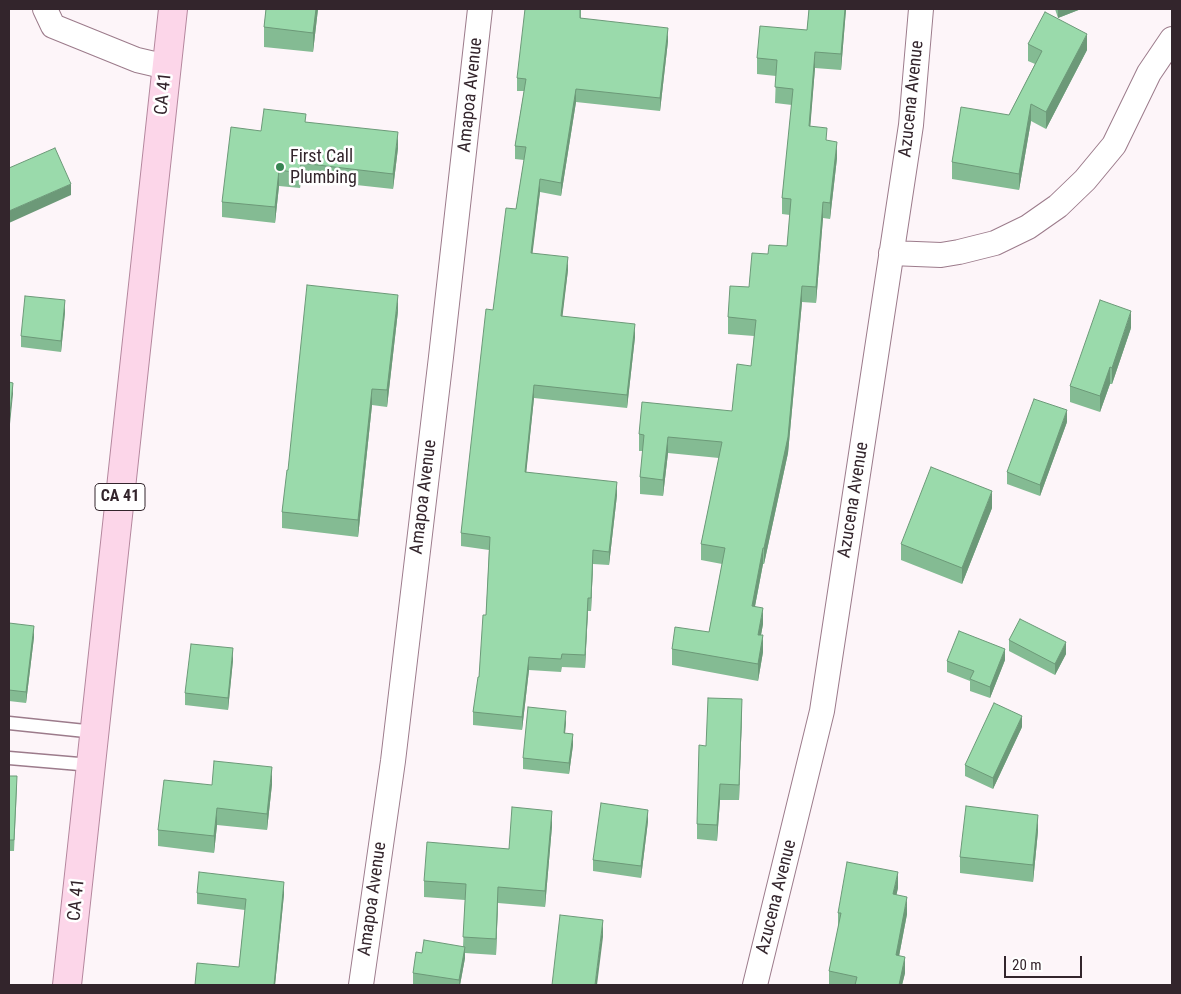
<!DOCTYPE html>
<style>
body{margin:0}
#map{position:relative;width:1181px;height:994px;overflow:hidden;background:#fdf5f9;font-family:"Roboto Condensed",sans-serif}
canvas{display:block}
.frame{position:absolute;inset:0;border:10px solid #33252c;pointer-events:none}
.scale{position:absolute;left:1004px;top:956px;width:78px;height:22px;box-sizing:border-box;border:2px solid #33252c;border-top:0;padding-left:6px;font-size:15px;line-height:18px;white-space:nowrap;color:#33252c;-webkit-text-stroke:4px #fff;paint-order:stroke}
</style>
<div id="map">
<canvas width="1181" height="994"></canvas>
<div class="frame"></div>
<div class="scale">20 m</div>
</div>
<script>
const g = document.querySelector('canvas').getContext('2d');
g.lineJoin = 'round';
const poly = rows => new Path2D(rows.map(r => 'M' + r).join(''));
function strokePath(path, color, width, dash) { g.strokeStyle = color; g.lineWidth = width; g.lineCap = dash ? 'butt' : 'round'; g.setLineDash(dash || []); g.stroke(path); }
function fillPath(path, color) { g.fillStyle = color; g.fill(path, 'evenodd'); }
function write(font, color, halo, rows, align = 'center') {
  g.font = font + ' "Roboto Condensed",sans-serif'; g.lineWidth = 5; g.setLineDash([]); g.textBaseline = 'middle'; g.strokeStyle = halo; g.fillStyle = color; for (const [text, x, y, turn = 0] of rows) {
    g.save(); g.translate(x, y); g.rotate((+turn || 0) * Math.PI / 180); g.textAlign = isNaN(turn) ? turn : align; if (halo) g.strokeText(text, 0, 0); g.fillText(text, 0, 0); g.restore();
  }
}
const service = poly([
 [9,723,95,732],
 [9,758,91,765]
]);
const minor = poly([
 [45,9,53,26,137,60,167,67],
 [891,253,941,255,959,252,995,243,1028,227,1058,206,1085,180,1114,145,1149,73,1172,39],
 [361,985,393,761,441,357,480,9],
 [755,985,822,711,911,125,921,9]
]);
const primary = poly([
 [67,985,173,9]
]);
strokePath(service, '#9c7b8b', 15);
strokePath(minor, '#9c7b8b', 26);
strokePath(primary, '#b4869d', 30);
strokePath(service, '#fff', 12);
strokePath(minor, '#fff', 24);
strokePath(primary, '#fcd6e9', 28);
fillPath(poly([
 [266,9,318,9,313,52,264,47,264,27],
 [581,9,581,18,668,41,660,111,576,102,561,196,540,192,532,253,568,270,562,316,635,337,627,408,534,398,526,472,617,495,609,565,593,564,591,611,588,611,585,668,562,667,561,672,529,670,522,730,473,725,473,712,479,677,486,615,489,550,461,546,461,533,493,310,516,209,524,160,515,159,515,146,524,91,517,91,517,78],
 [809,9,852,9,852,10,846,10,841,70,815,68,810,126,827,141,837,158,830,219,823,218,816,303,802,302,788,453,764,564,763,564,755,606,763,624,761,635,763,652,758,681,672,665,672,649,709,632,722,564,701,560,701,544,719,458,668,453,663,496,640,494,640,477,643,451,639,451,639,434,732,411,751,366,754,336,728,334,728,317,749,287,768,254,787,246,790,215,782,214,782,198,792,105,775,103,776,76,757,74,757,58,807,30],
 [1055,9,1081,9,1058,18],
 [1028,44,1087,50,1046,129,1031,121,1019,190,952,179,952,162,1009,115,1035,64,1028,61],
 [306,122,398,148,393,189,301,179,300,188,279,186,275,223,222,217,222,202,261,131],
 [398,311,387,407,372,405,358,537,282,528,282,512,288,470],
 [65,312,61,352,21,347,21,336],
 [1131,328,1112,384,1110,384,1100,412,1070,402,1070,386],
 [1067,422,1040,496,1007,484,1007,472],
 [992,508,962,584,901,560,901,544],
 [9,623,34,637,26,703,9,701],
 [1009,640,1066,654,1055,675,1009,651],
 [233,660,228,710,185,705,185,693],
 [1005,660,990,698,970,691,970,681,947,672,947,661],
 [742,714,739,800,720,800,717,841,697,839,697,824,706,746],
 [566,722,565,733,573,745,569,774,523,769,523,758],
 [1022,727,993,789,965,776,965,765],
 [9,776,17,787,14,851,9,851],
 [272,784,267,830,217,825,214,853,158,846,158,830,212,785],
 [648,821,641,878,593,871,593,860],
 [552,826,545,907,498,903,496,955,465,953,465,958,460,985,421,985,413,984,413,973,422,953,463,947,465,900,424,897,424,881,509,849],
 [1038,831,1033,882,960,873,960,857],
 [898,888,896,895,907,914,899,956,905,973,902,985,829,985,829,971,838,929,838,913],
 [197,893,284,894,275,985,195,985,239,967,245,910,197,904]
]), '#84bb93');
fillPath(poly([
 [316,9,318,9,313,52,313,33],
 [845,9,846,9,841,70,841,54],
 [1058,9,1081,9,1058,18],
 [668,28,668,41,660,111,660,98],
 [1087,34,1087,50,1046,129,1046,112],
 [815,52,815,68,809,143,809,126],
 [576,89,576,102,561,196,561,183],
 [1031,104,1031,121,1019,190,1019,174],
 [398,132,398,148,393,189,393,174],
 [837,142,837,158,830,219,830,203],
 [301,163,301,179,300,188,300,173],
 [279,170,279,186,275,223,275,207],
 [540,179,540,192,531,266,531,253],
 [71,184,71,195,9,223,9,211],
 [823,202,823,218,816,303,816,287],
 [568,257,568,270,561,329,561,316],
 [802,286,802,302,788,453,764,564,764,548],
 [398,295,398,311,387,407,387,390],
 [65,300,65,312,61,352,61,341],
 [1131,311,1131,328,1112,384,1112,368],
 [635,324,635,337,627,408,627,395],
 [1110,367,1110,384,1100,412,1100,396],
 [13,383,13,394,9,434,9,423],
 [534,385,534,398,525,485,525,472],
 [372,389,372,405,358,537,358,520],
 [1067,410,1067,422,1040,496,1040,485],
 [668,437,668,453,663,496,663,480],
 [617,482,617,495,609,565,609,552],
 [992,491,992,508,962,584,962,568],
 [763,548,763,564,752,622,752,606],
 [593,550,593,564,591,611,591,598],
 [588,598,588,611,585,668,585,655],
 [763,608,763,624,758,651,758,635],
 [34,626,34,637,26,703,26,692],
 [763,635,763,652,758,681,758,664],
 [1066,642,1066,654,1055,675,1055,664],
 [233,648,233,660,228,710,228,698],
 [1005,649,1005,660,990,698,990,687],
 [529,657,529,670,522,730,522,717],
 [742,699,742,714,739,800,739,785],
 [566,711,566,722,564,744,564,733],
 [1022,716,1022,727,993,789,993,778],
 [573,734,573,745,569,774,569,763],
 [272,767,272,784,267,830,267,814],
 [720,784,720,800,717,841,717,825],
 [217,808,217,825,214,853,214,836],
 [648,810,648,821,641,878,641,866],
 [552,811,552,826,545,907,545,891],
 [1038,815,1038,831,1033,882,1033,865],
 [898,872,898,888,893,911,893,894],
 [284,882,284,894,275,985,274,985],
 [498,887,498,903,496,955,496,939],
 [907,897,907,914,896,972,896,955],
 [603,920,603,937,597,985,595,985],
 [465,947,465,958,460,985,459,985,459,980],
 [905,957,905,973,902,985,899,985]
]), '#6c9978');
const building = poly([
 [266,9,316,9,313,33,264,27,266,9],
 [525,9,580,9,580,18,668,28,660,98,576,89,561,183,540,179,531,253,568,257,561,316,635,324,627,395,534,385,525,472,617,482,609,552,593,550,591,598,588,598,585,655,562,654,561,659,529,657,522,717,473,712,478,677,479,677,483,615,486,615,490,537,461,533,486,309,493,310,506,208,516,209,526,147,515,146,526,79,517,78,525,9],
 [809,9,845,9,841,54,815,52,809,126,827,128,826,140,837,142,830,203,823,202,816,287,802,286,788,437,764,548,763,548,752,606,763,608,758,635,763,635,758,664,672,649,675,627,709,632,725,548,701,544,722,442,668,437,663,480,640,477,644,435,639,434,642,402,732,411,737,364,751,366,756,320,728,317,730,286,749,287,752,253,768,254,769,245,787,246,791,199,782,198,793,89,775,87,777,60,757,58,760,26,807,30,809,9],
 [1045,12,1087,34,1046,112,1031,104,1019,174,952,162,961,107,1009,115,1042,51,1028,44,1045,12],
 [264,109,306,114,305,122,398,132,393,174,301,163,300,173,279,170,275,207,222,202,231,127,261,131,264,109],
 [55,148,71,184,9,211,9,168,55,148],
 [307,285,398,295,387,390,372,389,358,520,282,512,287,470,288,470,307,285],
 [25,296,65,300,61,341,21,336,25,296],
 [1100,300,1131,311,1112,368,1110,367,1100,396,1070,386,1100,300],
 [9,382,13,383,9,423,9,382],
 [1034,399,1067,410,1040,485,1007,472,1034,399],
 [931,467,992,491,962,568,901,544,931,467],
 [1020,619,1066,642,1055,664,1009,640,1020,619],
 [9,623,34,626,26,692,9,690,9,623],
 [959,631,1005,649,990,687,970,679,974,671,947,661,959,631],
 [191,644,233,648,228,698,185,693,191,644],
 [708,698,742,699,739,785,720,784,717,825,697,824,699,745,706,746,708,698],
 [994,703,1022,716,993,778,965,765,994,703],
 [528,707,566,711,564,733,573,734,569,763,523,758,528,707],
 [214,761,272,767,267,814,217,808,214,836,158,830,164,780,212,785,214,761],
 [9,776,17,776,14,840,9,840,9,776],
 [601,803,648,810,641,866,593,860,601,803],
 [966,806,1038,815,1033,865,960,857,966,806],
 [512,807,552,811,545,891,498,887,496,939,463,937,466,884,424,881,427,842,509,849,512,807],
 [847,862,898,872,893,894,907,897,896,955,905,957,899,985,855,985,857,977,829,971,841,913,838,913,847,862],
 [199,872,284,882,274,985,195,985,197,963,239,967,246,899,197,893,199,872],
 [560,915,603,920,595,985,602,985,552,985,560,915],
 [424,940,465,947,459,980,413,973,416,952,422,953,424,940]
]);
fillPath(building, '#9adaab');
strokePath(building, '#6c9978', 1);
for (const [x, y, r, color] of [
 [280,167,5,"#388453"]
]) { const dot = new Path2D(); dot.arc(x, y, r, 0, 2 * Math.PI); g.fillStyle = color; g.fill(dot); strokePath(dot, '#fff', 2); }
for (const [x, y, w] of [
 [120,497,50]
]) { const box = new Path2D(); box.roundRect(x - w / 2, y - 13.5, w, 27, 4); g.fillStyle = '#fff'; g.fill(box); strokePath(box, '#33252c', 1); }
write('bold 16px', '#33252c', null, [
 ["CA 41",120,497]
]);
write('18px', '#33252c', '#fff', [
 ["CA 41",164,94,-84],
 ["Amapoa Avenue",471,95,-84],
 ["Azucena Avenue",912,99,-84],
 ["Amapoa Avenue",424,497,-83],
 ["Azucena Avenue",854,500,-81],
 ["Azucena Avenue",777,897,-76],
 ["Amapoa Avenue",373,899,-82],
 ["CA 41",77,900,-84]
]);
write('18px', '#33252c', '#fff', [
 ["First Call",290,157],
 ["Plumbing",290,178]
], 'left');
</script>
